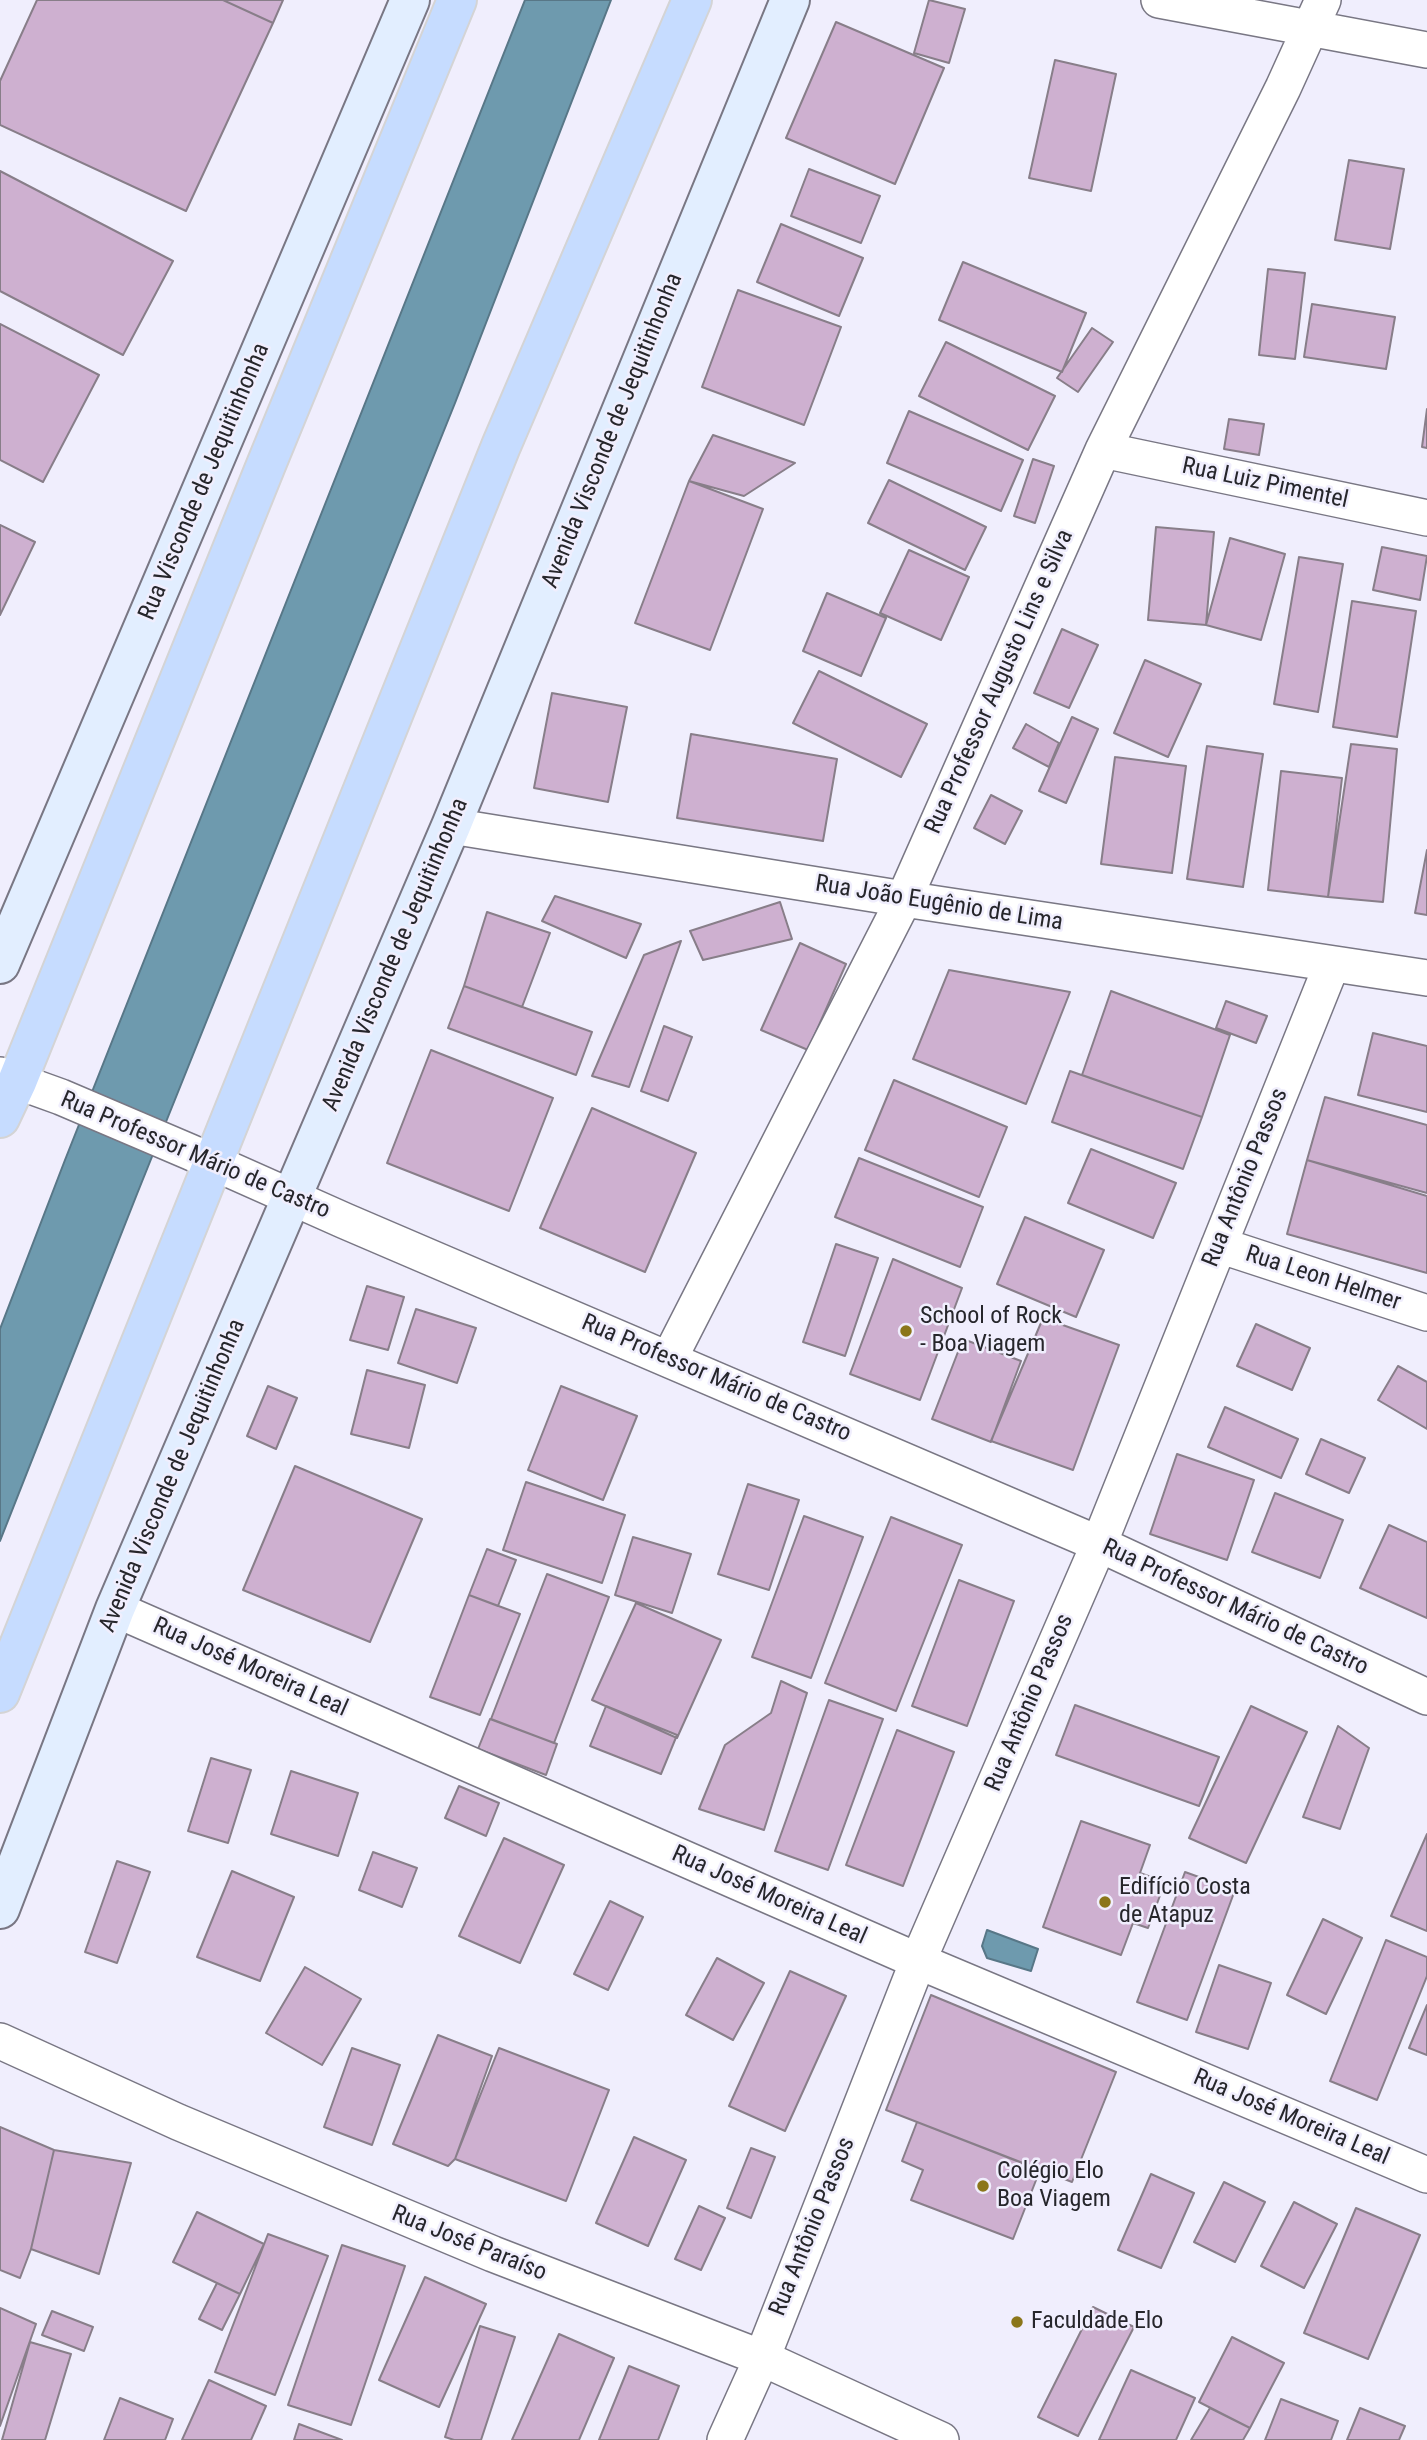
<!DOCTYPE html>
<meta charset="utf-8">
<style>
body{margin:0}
canvas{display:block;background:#f0eefd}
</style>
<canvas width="1427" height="2440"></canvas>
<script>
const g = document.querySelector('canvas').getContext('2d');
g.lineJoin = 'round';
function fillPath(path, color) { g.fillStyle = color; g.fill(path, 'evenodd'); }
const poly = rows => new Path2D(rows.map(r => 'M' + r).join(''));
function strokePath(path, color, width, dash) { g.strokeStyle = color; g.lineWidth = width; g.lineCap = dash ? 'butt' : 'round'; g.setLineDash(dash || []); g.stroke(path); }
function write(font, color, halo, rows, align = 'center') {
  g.font = font + ' "Roboto Condensed",sans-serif'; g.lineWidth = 5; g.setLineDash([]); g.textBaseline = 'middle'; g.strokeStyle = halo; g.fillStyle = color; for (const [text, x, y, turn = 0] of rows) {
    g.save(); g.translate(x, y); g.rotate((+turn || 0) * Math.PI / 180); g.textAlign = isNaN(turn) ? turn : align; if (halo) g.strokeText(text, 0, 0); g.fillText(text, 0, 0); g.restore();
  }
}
const water = poly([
 [525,0,611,0,455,403,137,1194,0,1541,0,1329,65,1160,525,0],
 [987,1930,1038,1949,1031,1971,987,1958,982,1946,987,1930]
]);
fillPath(water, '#6e9aae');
strokePath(water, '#587787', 2);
const building = poly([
 [37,0,223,0,273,23,186,211,0,125,0,81,37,0],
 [223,0,283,0,273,23,223,0],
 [929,0,965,9,949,63,914,53,929,0],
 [836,22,944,68,895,184,786,138,836,22],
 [1055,60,1116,74,1091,191,1029,178,1055,60],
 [1349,160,1404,169,1390,249,1335,240,1349,160],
 [809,169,880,196,861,243,791,216,809,169],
 [0,171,173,261,123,355,0,291,0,171],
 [781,224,863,258,839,316,757,282,781,224],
 [963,262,1086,313,1062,372,939,320,963,262],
 [1268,269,1305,273,1295,359,1259,355,1268,269],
 [738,290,841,327,804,425,702,387,738,290],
 [1312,304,1395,317,1386,369,1304,357,1312,304],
 [0,324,99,375,43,482,0,460,0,324],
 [1092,328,1113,342,1078,392,1057,378,1092,328],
 [946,342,1055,396,1028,450,919,396,946,342],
 [1427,409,1427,448,1422,447,1427,409],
 [909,411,1023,460,1001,511,887,463,909,411],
 [1229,419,1264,424,1259,455,1224,449,1229,419],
 [713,435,795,463,744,496,689,481,713,435],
 [1033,459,1054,466,1035,523,1014,516,1033,459],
 [889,480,986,527,965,570,868,523,889,480],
 [689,481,763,509,710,650,635,623,689,481],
 [0,525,35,542,0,615,0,525],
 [1156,527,1214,532,1206,625,1148,620,1156,527],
 [1230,538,1285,554,1261,640,1206,625,1230,538],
 [1382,547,1427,556,1420,600,1373,590,1382,547],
 [909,550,969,577,941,640,880,613,909,550],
 [1299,557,1343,564,1318,712,1274,704,1299,557],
 [827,593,886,618,861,676,803,651,827,593],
 [1352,601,1416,611,1397,737,1333,727,1352,601],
 [1062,629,1098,645,1069,708,1034,693,1062,629],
 [1145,660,1201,684,1168,757,1114,733,1145,660],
 [819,671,927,724,901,777,793,723,819,671],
 [552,693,627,707,608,802,534,788,552,693],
 [1072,717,1098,729,1066,803,1039,791,1072,717],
 [1026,724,1059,743,1049,767,1013,748,1026,724],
 [691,734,837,759,823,841,677,818,691,734],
 [1351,744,1397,749,1383,902,1328,897,1351,744],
 [1207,746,1263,754,1243,887,1187,879,1207,746],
 [1115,757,1186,766,1172,873,1101,864,1115,757],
 [1281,771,1342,778,1328,897,1268,890,1281,771],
 [991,795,1022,811,1005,844,974,828,991,795],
 [1427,850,1427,915,1415,913,1427,850],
 [555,896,641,924,626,958,542,921,555,896],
 [780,902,792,939,703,960,690,931,780,902],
 [487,912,550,933,522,1007,464,986,487,912],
 [681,941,629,1087,592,1076,644,955,681,941],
 [800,943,846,964,808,1050,761,1030,800,943],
 [949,970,1070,992,1026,1104,913,1059,949,970],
 [464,986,592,1032,576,1075,448,1028,464,986],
 [1111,991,1230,1035,1202,1117,1082,1075,1111,991],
 [1226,1001,1267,1016,1256,1043,1216,1028,1226,1001],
 [664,1026,692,1037,668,1101,641,1091,664,1026],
 [1373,1033,1427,1046,1427,1112,1358,1095,1373,1033],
 [431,1050,553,1098,509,1211,387,1163,431,1050],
 [1070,1071,1202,1117,1183,1169,1052,1122,1070,1071],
 [894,1080,1007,1127,979,1197,865,1150,894,1080],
 [1325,1097,1427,1125,1427,1193,1307,1160,1325,1097],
 [592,1108,696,1153,645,1272,540,1228,592,1108],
 [1091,1149,1176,1183,1153,1238,1068,1203,1091,1149],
 [859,1158,983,1207,960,1267,835,1217,859,1158],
 [1307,1160,1427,1196,1427,1273,1287,1234,1307,1160],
 [1025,1217,1104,1250,1076,1317,997,1284,1025,1217],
 [836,1244,878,1258,845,1356,803,1342,836,1244],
 [893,1259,962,1288,920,1400,850,1374,893,1259],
 [367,1286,404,1297,388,1350,350,1340,367,1286],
 [416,1309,476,1328,457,1383,398,1363,416,1309],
 [1043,1318,1119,1345,1073,1470,991,1441,1043,1318],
 [1256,1324,1310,1348,1292,1390,1237,1366,1256,1324],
 [963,1339,1021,1361,991,1442,932,1419,963,1339],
 [1398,1366,1427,1382,1427,1429,1378,1400,1398,1366],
 [367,1370,425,1385,409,1448,351,1434,367,1370],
 [268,1386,297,1398,276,1449,247,1436,268,1386],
 [561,1386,637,1416,603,1500,528,1470,561,1386],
 [1225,1407,1298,1439,1281,1478,1208,1447,1225,1407],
 [1321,1439,1365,1458,1349,1493,1306,1474,1321,1439],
 [1177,1454,1254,1480,1227,1560,1150,1534,1177,1454],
 [295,1466,422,1519,370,1642,243,1590,295,1466],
 [526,1482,625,1515,602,1583,503,1550,526,1482],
 [748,1484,799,1500,769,1590,718,1574,748,1484],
 [1275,1493,1343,1520,1320,1578,1252,1552,1275,1493],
 [804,1516,863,1537,811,1678,752,1657,804,1516],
 [891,1517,962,1545,896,1711,825,1683,891,1517],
 [1389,1525,1427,1542,1427,1618,1360,1588,1389,1525],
 [633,1537,691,1554,672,1613,615,1595,633,1537],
 [487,1549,516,1560,498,1606,469,1595,487,1549],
 [547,1574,609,1597,554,1743,491,1719,547,1574],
 [959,1580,1014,1601,967,1726,912,1706,959,1580],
 [469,1595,520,1614,480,1715,430,1697,469,1595],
 [636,1603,721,1640,677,1738,592,1700,636,1603],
 [781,1681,807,1693,764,1830,699,1809,725,1745,771,1713,781,1681],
 [829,1700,883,1719,828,1870,775,1851,829,1700],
 [1075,1705,1219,1757,1199,1806,1056,1755,1075,1705],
 [606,1706,677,1735,661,1774,590,1746,606,1706],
 [1251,1706,1307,1732,1246,1863,1189,1838,1251,1706],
 [490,1719,557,1744,546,1775,478,1749,490,1719],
 [1338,1726,1369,1748,1340,1829,1303,1817,1338,1726],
 [897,1730,954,1752,903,1886,846,1865,897,1730],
 [211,1758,251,1770,228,1843,188,1831,211,1758],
 [291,1771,358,1793,338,1856,271,1834,291,1771],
 [459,1786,499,1803,486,1836,445,1818,459,1786],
 [1081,1821,1150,1845,1140,1873,1165,1882,1148,1928,1133,1923,1121,1955,1043,1927,1081,1821],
 [1427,1834,1427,1931,1391,1916,1427,1834],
 [504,1838,564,1865,520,1963,459,1936,504,1838],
 [373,1852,417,1868,402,1907,359,1890,373,1852],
 [117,1861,150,1872,117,1963,85,1952,117,1861],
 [232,1871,294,1897,260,1981,197,1957,232,1871],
 [1185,1872,1235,1890,1187,2020,1137,2002,1185,1872],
 [610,1901,643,1917,608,1990,574,1974,610,1901],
 [1323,1919,1362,1938,1326,2014,1287,1995,1323,1919],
 [1386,1940,1427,1957,1427,1976,1377,2100,1330,2081,1386,1940],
 [717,1958,764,1983,733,2040,686,2015,717,1958],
 [1219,1965,1271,1983,1248,2049,1196,2032,1219,1965],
 [305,1967,361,1999,322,2065,266,2033,305,1967],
 [790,1971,846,1996,785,2131,729,2106,790,1971],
 [931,1995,1116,2072,1072,2182,886,2110,931,1995],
 [1427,2005,1427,2055,1409,2048,1427,2005],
 [438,2035,492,2056,455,2159,448,2166,393,2144,438,2035],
 [352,2048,400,2065,372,2145,324,2127,352,2048],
 [499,2048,609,2090,566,2201,455,2159,499,2048],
 [917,2122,1040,2170,1013,2239,911,2200,923,2170,902,2161,917,2122],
 [0,2127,54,2150,31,2249,20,2278,0,2270,0,2127],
 [634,2137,686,2160,648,2246,596,2223,634,2137],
 [751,2148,775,2157,751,2218,727,2208,751,2148],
 [54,2150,131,2163,99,2274,31,2249,54,2150],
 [1151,2174,1194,2193,1161,2268,1118,2250,1151,2174],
 [1224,2182,1265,2202,1235,2262,1194,2242,1224,2182],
 [1294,2202,1337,2224,1304,2288,1261,2266,1294,2202],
 [699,2206,725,2218,701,2270,675,2259,699,2206],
 [1356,2208,1420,2235,1368,2359,1304,2333,1356,2208],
 [197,2212,264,2244,240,2294,173,2262,197,2212],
 [268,2234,328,2256,275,2395,215,2372,268,2234],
 [342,2245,405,2266,351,2425,288,2405,342,2245],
 [425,2277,486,2304,439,2407,379,2380,425,2277],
 [217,2283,240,2294,222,2330,199,2319,217,2283],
 [1093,2307,1134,2327,1078,2436,1038,2417,1093,2307],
 [0,2308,36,2324,0,2426,0,2308],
 [52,2311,93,2327,84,2351,42,2335,52,2311],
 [480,2326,515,2337,481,2440,454,2440,445,2437,480,2326],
 [559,2334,614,2358,579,2440,512,2440,559,2334],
 [1232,2337,1284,2363,1250,2428,1199,2402,1232,2337],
 [30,2342,71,2354,45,2440,2,2440,30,2342],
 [629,2366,679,2386,658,2440,599,2440,629,2366],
 [1131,2370,1195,2398,1176,2440,1099,2440,1131,2370],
 [209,2380,266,2406,251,2440,182,2440,209,2380],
 [120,2398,173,2419,165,2440,104,2440,120,2398],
 [1281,2399,1338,2421,1331,2440,1265,2440,1281,2399],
 [1210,2408,1250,2428,1243,2440,1191,2440,1210,2408],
 [1360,2408,1405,2426,1399,2440,1347,2440,1360,2408],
 [299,2424,342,2440,294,2440,299,2424]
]);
fillPath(building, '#ceb0d0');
strokePath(building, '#887e89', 2);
const street = poly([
 [1159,0,1427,50],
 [1103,450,1427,518],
 [451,826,904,899,1427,978],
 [0,1075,61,1097,190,1152,345,1221,1099,1544,1427,1697],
 [1219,1245,1427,1313],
 [669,1359,904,899,1103,450,1283,88,1323,0],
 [115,1609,918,1961,1427,2175],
 [0,2041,178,2122,493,2254,762,2358,941,2440],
 [725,2440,762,2358,918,1961,1099,1544,1332,964]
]);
const secondary = poly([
 [0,964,410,0],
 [0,1909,115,1609,451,826,790,0]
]);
const primary = poly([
 [0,1118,17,1082,266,465,457,0],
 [0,1693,501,446,692,0]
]);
strokePath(street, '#797784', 38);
strokePath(secondary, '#797784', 42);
strokePath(primary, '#d4d4d5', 42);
strokePath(street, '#fff', 35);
strokePath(secondary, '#e2eeff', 38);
strokePath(primary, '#c6dcff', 38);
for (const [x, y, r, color] of [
 [906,1331,7,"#8b761a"],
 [1105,1902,7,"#8b761a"],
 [983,2186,7,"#8b761a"],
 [1017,2322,7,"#8b761a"]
]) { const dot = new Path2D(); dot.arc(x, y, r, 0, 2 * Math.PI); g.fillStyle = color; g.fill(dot); strokePath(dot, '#f0eefd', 2.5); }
write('24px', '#26262b', '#f0eefd', [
 ["Avenida Visconde de Jequitinhonha",613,431,-68],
 ["Rua Visconde de Jequitinhonha",205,482,-67],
 ["Rua Luiz Pimentel",1265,484,12],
 ["Rua Professor Augusto Lins e Silva",1000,682,-66],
 ["Rua João Eugênio de Lima",939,904,9],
 ["Avenida Visconde de Jequitinhonha",396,955,-67],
 ["Rua Professor Mário de Castro",195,1156,23],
 ["Rua Antônio Passos",1246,1178,-68],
 ["Rua Leon Helmer",1323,1279,18],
 ["Rua Professor Mário de Castro",716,1379,23],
 ["Avenida Visconde de Jequitinhonha",173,1476,-67],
 ["Rua Professor Mário de Castro",1235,1608,25],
 ["Rua José Moreira Leal",250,1668,24],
 ["Rua Antônio Passos",1030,1703,-67],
 ["Rua José Moreira Leal",769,1896,24],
 ["Rua José Moreira Leal",1291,2118,23],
 ["Rua Antônio Passos",813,2227,-68],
 ["Rua José Paraíso",469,2244,22]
]);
write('24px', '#26262b', '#f0eefd', [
 ["School of Rock",920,1317],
 ["- Boa Viagem",920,1345],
 ["Edifício Costa",1119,1888],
 ["de Atapuz",1119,1916],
 ["Colégio Elo",997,2172],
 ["Boa Viagem",997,2200],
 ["Faculdade Elo",1031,2322]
], 'left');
</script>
